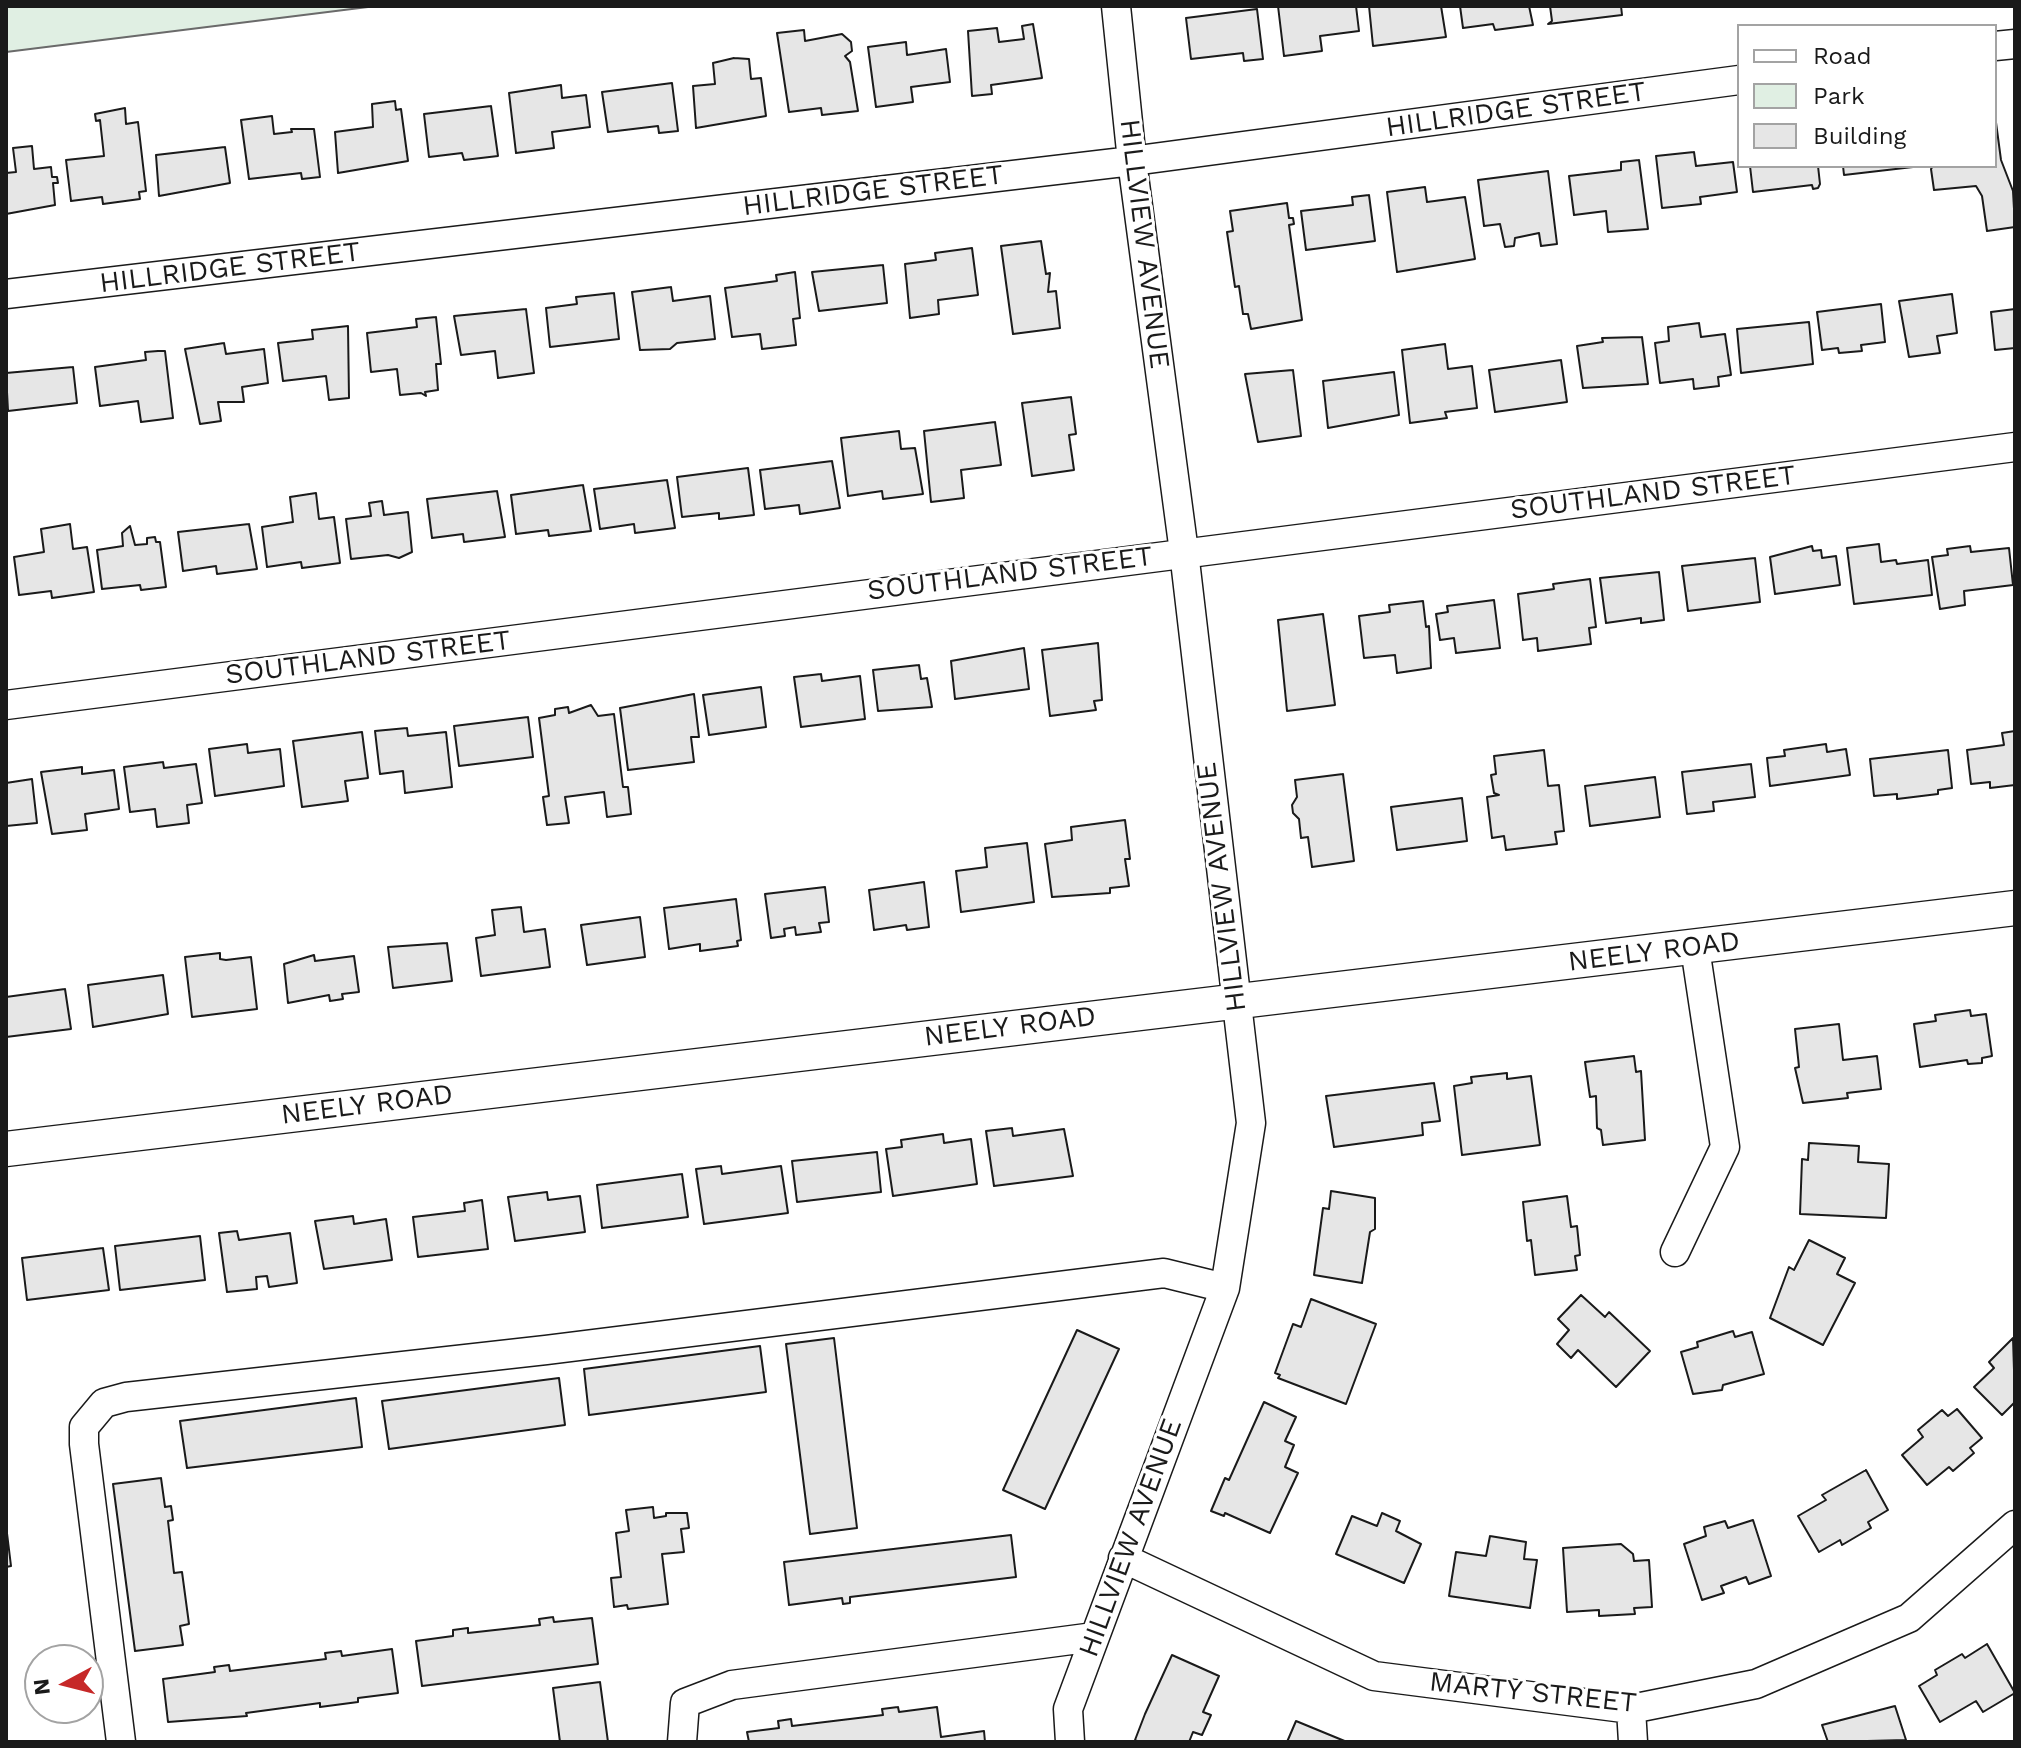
<!DOCTYPE html>
<style>
body{margin:0}
#map{position:relative;width:2021px;height:1748px;overflow:hidden;background:#fff;font-family:"Work Sans",sans-serif}
canvas{display:block}
.frame{position:absolute;inset:0;border:8px solid #1a1a1a;pointer-events:none}
.legend{position:absolute;left:1737px;top:24px;width:260px;height:144px;box-sizing:border-box;background:#fff;border:2px solid #a3a3a3;margin:0;padding:10px 14px;list-style:none;font-size:24px;color:#1a1a1a}
.legend li{display:flex;align-items:center;gap:16px;height:40px}
.legend b{width:40px;border:2px solid #a3a3a3}
.north{position:absolute;left:24px;top:1644px;width:80px;height:80px;box-sizing:border-box;background:#fff;border:2px solid #a3a3a3;border-radius:50%;rotate:263deg;font-size:22px;font-weight:700;line-height:32px;text-align:center;color:#1a1a1a}
.north::after{content:'';display:block;margin:auto;width:28px;height:36px;background:#c62828;clip-path:polygon(50% 0,100% 100%,50% 72%,0 100%)}
</style>
<div id="map">
<canvas width="2021" height="1748"></canvas>
<div class="frame"></div>
<ul class="legend">
<li><b style="height:10px;background:#fff"></b>Road</li>
<li><b style="height:22px;background:#e0efe3"></b>Park</li>
<li><b style="height:22px;background:#e6e6e6"></b>Building</li>
</ul>
<div class="north">N</div>
</div>
<script>
const g = document.querySelector('canvas').getContext('2d');
g.lineJoin = 'round';
function fillPath(path, color) { g.fillStyle = color; g.fill(path, 'evenodd'); }
const poly = rows => new Path2D(rows.map(r => 'M' + r).join(''));
function strokePath(path, color, width, dash) { g.strokeStyle = color; g.lineWidth = width; g.lineCap = dash ? 'butt' : 'round'; g.setLineDash(dash || []); g.stroke(path); }
function write(font, color, halo, rows, align = 'center') {
  g.font = font + ' "Work Sans",sans-serif'; g.lineWidth = 6; g.setLineDash([]); g.textBaseline = 'middle'; g.strokeStyle = halo; g.fillStyle = color; for (const [text, x, y, turn = 0] of rows) {
    g.save(); g.translate(x, y); g.rotate((+turn || 0) * Math.PI / 180); g.textAlign = isNaN(turn) ? turn : align; if (halo) g.strokeText(text, 0, 0); g.fillText(text, 0, 0); g.restore();
  }
}
const green = poly([
 [6,6,376,6,6,52,6,6]
]);
fillPath(green, '#e0efe3');
strokePath(green, '#6a6a6a', 2);
const building = poly([
 [1278,6,1356,6,1359,31,1320,36,1322,51,1284,56,1278,6],
 [1369,6,1441,6,1446,37,1373,46,1369,6],
 [1460,6,1529,6,1533,25,1495,30,1493,24,1463,28,1460,6],
 [1550,6,1621,6,1622,15,1548,24,1552,21,1550,6],
 [1257,9,1263,59,1244,61,1243,53,1191,59,1186,18,1257,9],
 [1033,24,1042,78,991,85,992,94,972,96,968,31,997,28,999,42,1024,39,1022,26,1033,24],
 [804,30,805,41,842,34,851,42,852,51,845,56,850,62,858,111,822,115,821,108,789,112,777,33,804,30],
 [906,42,907,55,946,49,950,82,911,87,913,102,876,107,868,47,906,42],
 [734,58,749,59,751,79,761,78,766,116,696,128,693,86,715,84,713,63,734,58],
 [672,83,678,131,659,133,658,126,608,132,602,92,672,83],
 [561,85,562,98,586,95,590,127,552,132,554,148,516,153,509,93,561,85],
 [395,101,396,110,401,109,408,161,338,173,335,132,373,127,372,104,395,101],
 [491,106,498,156,464,160,462,153,429,157,424,114,491,106],
 [125,108,126,124,138,122,146,191,139,192,140,199,103,204,102,197,71,201,66,160,104,156,100,120,96,121,95,114,125,108],
 [1995,115,2001,160,2013,191,2015,227,1987,231,1982,196,1976,186,1934,190,1931,169,1933,166,1995,166,1995,115],
 [272,116,274,134,292,132,291,129,314,129,320,177,302,179,301,173,249,179,241,120,272,116],
 [32,146,34,169,51,167,52,177,57,177,58,183,53,183,55,205,6,214,6,173,16,172,13,148,32,146],
 [225,147,230,183,159,196,156,155,225,147],
 [1694,152,1696,166,1733,162,1737,192,1700,197,1701,204,1662,208,1656,156,1694,152],
 [1639,160,1648,229,1608,232,1606,211,1574,215,1569,176,1621,170,1621,162,1639,160],
 [1750,166,1818,166,1820,184,1818,188,1813,189,1812,185,1753,192,1750,166],
 [1843,166,1913,166,1913,167,1844,175,1843,166],
 [1548,171,1557,244,1541,246,1539,233,1515,238,1514,246,1505,247,1500,224,1484,226,1478,180,1548,171],
 [1425,187,1427,202,1465,197,1475,259,1397,272,1387,192,1425,187],
 [1369,195,1375,241,1306,250,1301,211,1353,205,1352,197,1369,195],
 [1287,203,1289,218,1293,218,1294,224,1289,225,1302,320,1251,329,1248,314,1243,314,1239,286,1235,287,1227,232,1233,231,1230,211,1287,203],
 [1041,241,1046,274,1050,273,1048,292,1056,291,1060,328,1013,334,1001,246,1041,241],
 [972,248,978,295,938,300,939,314,910,318,905,264,936,260,935,253,972,248],
 [883,265,887,303,819,311,812,272,883,265],
 [795,272,800,318,793,319,796,345,762,349,760,334,732,337,725,288,777,281,776,275,795,272],
 [671,287,673,301,710,296,715,339,677,343,670,349,640,350,632,292,671,287],
 [614,293,619,339,550,347,546,308,577,304,576,297,614,293],
 [1952,294,1957,333,1937,336,1940,353,1909,357,1899,301,1952,294],
 [1881,304,1885,342,1861,345,1862,351,1839,353,1838,348,1822,350,1817,312,1881,304],
 [526,309,534,373,498,378,495,351,461,355,454,316,526,309],
 [2015,309,2015,348,1995,350,1991,312,2015,309],
 [436,317,441,364,436,364,438,390,425,392,426,396,421,393,400,395,397,369,371,372,367,333,417,327,416,319,436,317],
 [1809,322,1813,364,1741,373,1737,329,1809,322],
 [1699,323,1701,337,1725,334,1731,375,1718,377,1719,386,1694,389,1693,379,1660,383,1655,343,1669,341,1668,327,1699,323],
 [348,326,349,398,329,400,326,376,283,381,278,343,313,339,312,330,348,326],
 [1642,337,1648,384,1583,388,1577,346,1603,342,1602,338,1642,337],
 [224,343,226,354,264,349,268,383,242,387,244,402,218,402,221,421,200,424,185,349,224,343],
 [1445,344,1448,369,1472,366,1477,408,1445,412,1447,418,1410,423,1402,350,1445,344],
 [158,351,165,351,173,418,141,422,138,401,100,406,95,367,146,360,145,352,158,351],
 [1561,360,1567,402,1495,412,1489,370,1561,360],
 [73,367,77,403,8,411,6,373,73,367],
 [1293,370,1301,436,1258,442,1245,374,1293,370],
 [1394,372,1399,415,1328,428,1323,381,1394,372],
 [1071,397,1076,434,1069,435,1074,470,1032,476,1022,403,1071,397],
 [995,422,1001,465,961,470,964,498,931,502,924,431,995,422],
 [899,431,901,449,915,448,923,494,883,499,882,491,848,496,841,438,899,431],
 [832,461,840,508,800,514,799,505,765,509,760,470,832,461],
 [748,468,754,515,719,519,719,513,682,517,677,477,748,468],
 [667,480,675,528,635,533,634,524,600,529,594,489,667,480],
 [583,485,591,531,549,536,548,530,516,534,511,495,583,485],
 [497,491,505,537,464,542,463,534,432,538,427,499,497,491],
 [316,493,319,519,334,517,340,563,302,568,301,562,267,567,262,527,293,522,290,497,316,493],
 [382,501,384,515,408,512,412,552,399,558,388,555,351,559,346,519,371,516,369,503,382,501],
 [70,524,73,549,87,547,94,592,52,598,51,591,19,595,14,557,44,552,41,529,70,524],
 [249,524,257,569,217,574,216,566,183,571,178,532,249,524],
 [130,526,135,545,147,544,147,538,155,537,156,542,160,542,166,587,141,590,140,585,102,589,97,550,123,546,122,533,130,526],
 [1879,544,1881,562,1896,560,1897,564,1928,560,1932,595,1854,604,1847,548,1879,544],
 [1812,546,1813,551,1821,550,1822,558,1836,556,1840,585,1775,594,1770,557,1812,546],
 [1970,546,1971,552,2009,548,2013,585,1964,591,1965,605,1940,609,1932,557,1948,555,1947,549,1970,546],
 [1755,558,1760,602,1688,611,1682,566,1755,558],
 [1659,572,1664,620,1641,623,1641,618,1606,623,1600,578,1659,572],
 [1590,579,1596,627,1589,628,1591,644,1538,651,1537,638,1523,640,1518,594,1554,589,1553,584,1590,579],
 [1494,600,1500,648,1456,653,1454,638,1440,640,1436,614,1448,612,1447,606,1494,600],
 [1423,601,1426,627,1429,626,1431,668,1397,673,1395,655,1364,658,1359,616,1390,612,1389,605,1423,601],
 [1323,614,1335,705,1287,711,1278,620,1323,614],
 [1098,643,1102,700,1094,701,1096,710,1050,716,1042,650,1098,643],
 [1024,648,1029,689,955,699,951,661,1024,648],
 [919,665,921,679,927,678,932,707,878,711,873,670,919,665],
 [821,674,822,681,860,676,865,719,801,727,794,677,821,674],
 [761,687,766,727,709,735,703,695,761,687],
 [694,694,699,737,691,737,694,762,628,770,620,708,694,694],
 [591,705,598,716,614,714,623,787,628,787,631,814,607,817,604,792,565,797,569,823,547,825,543,797,549,796,539,718,555,715,555,709,568,707,569,713,591,705],
 [528,717,533,757,459,766,454,726,528,717],
 [407,728,408,736,446,732,452,787,405,793,403,771,380,774,375,731,407,728],
 [2015,731,2015,785,1990,788,1990,782,1971,784,1967,750,2004,745,2002,733,2015,731],
 [362,732,368,778,345,781,348,801,302,807,293,741,362,732],
 [247,744,248,753,280,749,284,786,215,796,209,749,247,744],
 [1826,744,1827,752,1846,749,1850,775,1770,786,1767,758,1785,756,1784,750,1826,744],
 [1544,750,1548,786,1559,785,1564,831,1555,832,1557,844,1506,850,1504,836,1492,838,1487,797,1499,795,1494,793,1491,775,1496,774,1494,756,1544,750],
 [1948,750,1952,788,1938,790,1938,794,1897,799,1897,794,1874,796,1870,759,1948,750],
 [163,762,164,768,196,764,202,803,187,805,189,823,157,827,155,809,130,812,124,767,163,762],
 [1751,764,1755,797,1713,802,1714,811,1687,814,1682,772,1751,764],
 [82,767,82,774,114,770,119,809,85,814,87,830,52,834,41,772,82,767],
 [1343,774,1354,861,1312,867,1308,837,1301,838,1299,819,1293,813,1292,805,1297,797,1295,780,1343,774],
 [1655,777,1660,817,1590,826,1585,786,1655,777],
 [32,779,37,823,6,826,6,783,32,779],
 [1462,798,1467,841,1397,850,1391,807,1462,798],
 [1125,820,1130,859,1125,859,1129,886,1110,888,1110,893,1052,897,1045,844,1072,840,1071,827,1125,820],
 [1027,843,1034,902,961,912,956,871,987,867,985,848,1027,843],
 [924,882,929,927,907,930,906,925,874,930,869,890,924,882],
 [825,887,829,922,819,923,821,932,796,935,795,927,784,929,785,936,771,938,765,894,825,887],
 [736,899,741,940,737,941,738,946,700,951,700,944,669,949,664,908,736,899],
 [521,907,524,932,545,929,550,967,481,976,476,938,495,935,492,910,521,907],
 [640,917,645,957,587,965,581,925,640,917],
 [447,943,452,981,393,988,388,947,447,943],
 [220,953,220,959,226,960,251,957,257,1009,192,1017,185,957,220,953],
 [314,955,315,961,354,956,359,992,342,994,343,999,330,1001,329,995,288,1003,284,964,314,955],
 [163,975,168,1014,93,1027,88,985,163,975],
 [65,989,71,1029,6,1037,6,997,65,989],
 [1970,1010,1971,1016,1986,1014,1992,1056,1982,1058,1982,1063,1968,1064,1967,1060,1920,1067,1914,1024,1936,1021,1935,1015,1970,1010],
 [1839,1024,1843,1060,1877,1056,1881,1089,1847,1093,1848,1098,1803,1103,1795,1068,1799,1067,1795,1029,1839,1024],
 [1634,1056,1636,1072,1641,1071,1645,1140,1603,1145,1601,1130,1597,1128,1596,1096,1590,1097,1585,1062,1634,1056],
 [1507,1073,1507,1079,1531,1076,1540,1145,1462,1155,1454,1086,1472,1083,1471,1077,1507,1073],
 [1434,1083,1440,1121,1422,1123,1423,1135,1334,1147,1326,1096,1434,1083],
 [1012,1128,1013,1136,1064,1129,1073,1176,994,1186,986,1131,1012,1128],
 [943,1134,944,1143,971,1139,977,1184,893,1196,886,1149,902,1147,901,1140,943,1134],
 [1809,1143,1859,1146,1858,1162,1889,1164,1886,1218,1800,1214,1802,1159,1808,1160,1809,1143],
 [877,1152,881,1192,797,1202,792,1161,877,1152],
 [721,1166,722,1174,781,1166,788,1213,704,1224,696,1169,721,1166],
 [682,1174,688,1217,602,1228,597,1185,682,1174],
 [1331,1191,1375,1198,1375,1229,1370,1232,1362,1283,1314,1275,1323,1208,1329,1209,1331,1191],
 [547,1192,548,1200,580,1196,585,1232,515,1241,508,1197,547,1192],
 [1567,1196,1571,1227,1577,1226,1580,1255,1575,1256,1577,1270,1535,1275,1531,1240,1527,1241,1523,1202,1567,1196],
 [482,1200,488,1249,418,1257,413,1217,465,1211,464,1203,482,1200],
 [353,1216,354,1224,386,1219,392,1260,324,1269,315,1221,353,1216],
 [237,1231,239,1240,290,1233,297,1283,269,1287,267,1276,256,1277,257,1289,227,1292,219,1233,237,1231],
 [200,1236,205,1280,120,1290,115,1246,200,1236],
 [1809,1240,1845,1258,1837,1274,1855,1283,1823,1345,1770,1318,1789,1267,1794,1270,1809,1240],
 [103,1248,109,1290,27,1300,22,1258,103,1248],
 [1581,1295,1605,1317,1609,1312,1650,1351,1616,1387,1578,1350,1571,1358,1557,1344,1569,1330,1558,1319,1581,1295],
 [1311,1299,1376,1324,1346,1404,1278,1378,1280,1375,1275,1373,1293,1324,1301,1327,1311,1299],
 [1077,1330,1119,1349,1045,1509,1003,1490,1077,1330],
 [1733,1331,1735,1337,1752,1332,1764,1374,1723,1385,1722,1390,1693,1394,1681,1352,1698,1347,1697,1342,1733,1331],
 [834,1338,857,1528,810,1534,786,1344,834,1338],
 [2013,1338,2015,1402,2002,1415,1974,1387,1994,1368,1989,1362,2013,1338],
 [760,1346,766,1392,589,1415,584,1369,760,1346],
 [559,1378,565,1425,389,1449,382,1401,559,1378],
 [356,1398,362,1447,187,1468,180,1421,356,1398],
 [1264,1402,1296,1417,1285,1441,1294,1445,1285,1467,1298,1473,1270,1533,1225,1513,1224,1516,1211,1511,1225,1478,1229,1480,1264,1402],
 [1957,1409,1982,1438,1970,1448,1974,1453,1953,1471,1949,1467,1927,1485,1902,1455,1923,1437,1918,1430,1942,1410,1948,1416,1957,1409],
 [1866,1470,1888,1510,1868,1522,1871,1528,1842,1545,1840,1540,1819,1552,1798,1516,1826,1500,1822,1495,1866,1470],
 [161,1478,165,1507,171,1506,173,1520,168,1521,174,1573,182,1572,189,1624,180,1626,183,1645,135,1651,113,1484,161,1478],
 [653,1507,654,1518,666,1516,666,1513,687,1513,689,1528,681,1529,684,1552,662,1554,668,1604,628,1609,627,1605,614,1607,611,1578,621,1577,616,1533,629,1531,626,1510,653,1507],
 [1382,1513,1400,1521,1396,1531,1421,1544,1404,1583,1336,1554,1352,1516,1377,1526,1382,1513],
 [1753,1520,1771,1576,1749,1584,1746,1577,1721,1586,1724,1593,1702,1600,1684,1544,1706,1536,1704,1527,1725,1521,1728,1528,1753,1520],
 [6,1525,11,1566,6,1567,6,1525],
 [1011,1535,1016,1577,850,1597,850,1603,843,1604,842,1598,789,1605,784,1562,1011,1535],
 [1490,1536,1526,1542,1524,1559,1537,1560,1530,1608,1449,1596,1456,1552,1486,1556,1490,1536],
 [1621,1544,1633,1554,1634,1561,1649,1560,1652,1607,1634,1608,1635,1614,1599,1616,1599,1610,1567,1612,1563,1548,1621,1544],
 [553,1617,554,1622,592,1618,598,1664,422,1686,416,1641,453,1636,453,1630,468,1628,468,1633,540,1625,539,1619,553,1617],
 [1987,1644,2015,1693,1983,1712,1976,1701,1940,1722,1919,1686,1937,1675,1935,1670,1962,1654,1965,1658,1987,1644],
 [392,1649,398,1693,358,1698,358,1702,320,1707,320,1703,246,1713,247,1716,168,1722,163,1679,215,1672,214,1667,229,1665,230,1671,326,1659,325,1653,341,1651,342,1656,392,1649],
 [1172,1655,1219,1676,1203,1712,1211,1715,1202,1735,1193,1732,1189,1742,1139,1742,1135,1740,1145,1714,1172,1655],
 [600,1682,608,1742,560,1742,553,1688,600,1682],
 [1895,1706,1906,1740,1828,1742,1822,1725,1895,1706],
 [898,1707,899,1712,937,1707,941,1737,984,1731,985,1742,749,1742,747,1732,779,1728,778,1721,791,1719,792,1726,883,1715,882,1709,898,1707],
 [1296,1721,1347,1742,1287,1742,1296,1721]
]);
fillPath(building, '#e6e6e6');
strokePath(building, '#1a1a1a', 2);
const minor = poly([
 [1995,46,2015,44],
 [6,294,1132,161,1739,80],
 [6,705,2015,447],
 [1675,1252,1725,1147,1695,948],
 [1123,1558,1374,1676,1631,1709,1756,1684,1909,1618,2015,1525],
 [1631,1709,1633,1742],
 [121,1742,84,1444,84,1427,104,1403,126,1397,546,1350,1164,1273,1225,1288],
 [682,1742,685,1703,732,1685,1094,1637],
 [1070,1742,1068,1709,1225,1288,1251,1123,1184,552,1132,161,1116,6]
]);
const tertiary = poly([
 [6,1149,2015,908]
]);
strokePath(minor, '#1a1a1a', 31);
strokePath(tertiary, '#1a1a1a', 37);
strokePath(minor, '#fff', 28);
strokePath(tertiary, '#fff', 34);
write('28px', '#1a1a1a', '#fff', [
 ["HILLRIDGE STREET",1516,110,-8],
 ["HILLRIDGE STREET",873,191,-7],
 ["HILLVIEW AVENUE",1144,244,83],
 ["HILLRIDGE STREET",230,268,-7],
 ["SOUTHLAND STREET",1653,493,-7],
 ["SOUTHLAND STREET",1010,574,-7],
 ["SOUTHLAND STREET",368,658,-7],
 ["HILLVIEW AVENUE",1222,887,-97],
 ["NEELY ROAD",1654,952,-7],
 ["NEELY ROAD",1010,1027,-7],
 ["NEELY ROAD",367,1105,-7],
 ["HILLVIEW AVENUE",1131,1538,-70],
 ["MARTY STREET",1533,1693,6]
]);
</script>
